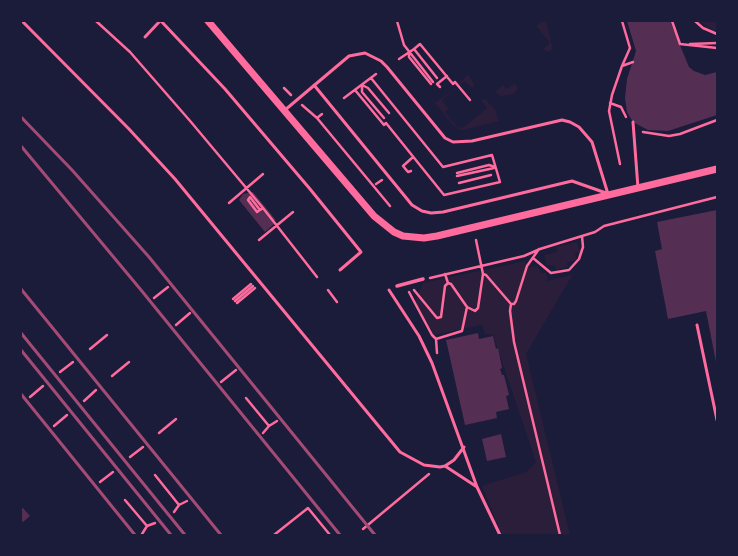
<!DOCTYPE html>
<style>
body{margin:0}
#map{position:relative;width:738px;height:556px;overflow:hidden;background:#1b1b3a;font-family:Figtree,sans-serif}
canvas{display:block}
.frame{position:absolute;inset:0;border:22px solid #1b1b3a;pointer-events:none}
</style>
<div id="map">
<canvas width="738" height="556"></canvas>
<div class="frame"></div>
</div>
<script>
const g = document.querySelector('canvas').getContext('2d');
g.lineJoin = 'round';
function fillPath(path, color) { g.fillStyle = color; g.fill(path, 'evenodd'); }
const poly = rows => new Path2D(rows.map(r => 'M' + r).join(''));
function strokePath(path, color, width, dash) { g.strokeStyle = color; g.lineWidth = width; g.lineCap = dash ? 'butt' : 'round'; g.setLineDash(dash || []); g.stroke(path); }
fillPath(poly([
 [543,21,546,21,552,45,552,49,549,52,542,50,550,43,536,26],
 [698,21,717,21,717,31,713,30],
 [468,75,474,83,473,89,465,81,442,100,449,109,445,112,458,128,464,127,487,108,481,100,485,99,495,109,499,121,463,130,459,129,453,125,435,103,460,85,459,83],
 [515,83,518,89,514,94,501,96,495,92,503,85,507,89],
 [577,242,580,252,575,253,577,259,567,263,568,267,556,270,555,266,547,265,544,255,557,252,556,247],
 [525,261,527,266,530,267,538,266,541,273,546,273,548,281,573,274,526,354,570,535,502,535,482,486,526,472,536,462,493,335,485,334,482,325,434,335,415,302,423,283]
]), '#2a1e3b');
fillPath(poly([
 [627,21,670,21,689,67,694,71,705,75,717,72,717,115,668,131,648,130,633,122,627,112,625,98,627,79,636,51],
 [253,192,275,219,275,223,265,232,239,200,243,194],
 [717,210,717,362,716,362,706,311,668,319,655,251,662,249,657,222],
 [478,333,479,339,493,336,496,349,498,348,502,368,500,369,502,375,504,375,509,395,506,396,509,409,496,412,497,418,465,425,446,340],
 [501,434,506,457,487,461,482,439],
 [23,508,30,516,23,522,21,520,21,509]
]), '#542f53');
strokePath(poly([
 [96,21,130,52,191,122,263,208,317,277],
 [397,21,404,45,433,82],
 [622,21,630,48,622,66],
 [672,21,680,44],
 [695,21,703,28,717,34],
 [680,44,717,48],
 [690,44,717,43],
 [414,49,420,44,453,84,455,82,470,100],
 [409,53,409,57,431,84],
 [399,59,414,49,437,78],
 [440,87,437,84,447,76],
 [284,88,291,95],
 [355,90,384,125,386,123,444,195,500,182,492,155,443,167,371,78],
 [344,98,376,74],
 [610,103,621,107,626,117],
 [302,105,317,118],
 [322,114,317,118,390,206],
 [384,118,362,92,362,85,368,88,389,113],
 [643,132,669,136,680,134,717,120],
 [620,164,609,111,612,95,622,66,633,62],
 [411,171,408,172,403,166,413,157],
 [457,173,489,165,495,167],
 [457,176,494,168],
 [459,183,491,175],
 [376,184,382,180],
 [229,203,263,174],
 [260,210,250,197,248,200,257,212,263,208],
 [259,240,293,212],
 [533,258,551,273,569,270,579,259,583,247,582,236],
 [445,274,448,283],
 [483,274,486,275,511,304,514,304,516,301,527,266,539,249],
 [430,278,524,256,540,249,595,232,604,226,717,197],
 [328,290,337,302],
 [414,290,437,318,441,317,445,286,448,283,451,284,467,307,475,311,478,308,483,274,476,240],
 [409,292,432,335,436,339,437,353],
 [154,298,168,287],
 [233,299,251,284],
 [235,301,253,286],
 [237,303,255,288],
 [511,304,510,311,514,342,560,535],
 [176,325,190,313],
 [436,339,462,331,467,307],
 [90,349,107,335],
 [60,372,73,362],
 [112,376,129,362],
 [221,382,236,370],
 [30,397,43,386],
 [246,398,269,426],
 [84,401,96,390],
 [54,426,67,415],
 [159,433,176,419],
 [263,433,269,426,277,421],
 [130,457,143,447],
 [155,475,179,505],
 [100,482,113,472],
 [125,500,147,526],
 [174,512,179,505,187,501],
 [363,529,429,474],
 [142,534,147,526,155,523],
 [274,535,308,508,330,535]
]), '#ff6b9d', 2.5);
strokePath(poly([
 [22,21,129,129,175,179,400,452,424,465,440,467,445,466,454,460,464,447],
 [161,21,225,89,310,189,361,252,340,270],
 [145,37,160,21],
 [314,85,412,205,422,211,431,213,443,212,572,181,606,193],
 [285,110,349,56,365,53,381,61,387,67,445,138,453,142,472,141,562,120,570,122,579,127,592,142,608,194],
 [633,122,638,188],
 [389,290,419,336,432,363,477,487,500,535],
 [697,325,717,420],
 [445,466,477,487]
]), '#ff6b9d', 3);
strokePath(poly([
 [397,286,423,279]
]), '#ff6b9d', 3.5);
strokePath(poly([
 [208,21,374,216,394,232,403,236,424,238,437,236,717,169]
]), '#ff6b9d', 7);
strokePath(poly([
 [21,117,72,170,149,257,375,535],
 [21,146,141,290,340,535],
 [21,289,221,535],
 [21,333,185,535],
 [21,350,171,535],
 [21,394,135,535]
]), '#a44b75', 3);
</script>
